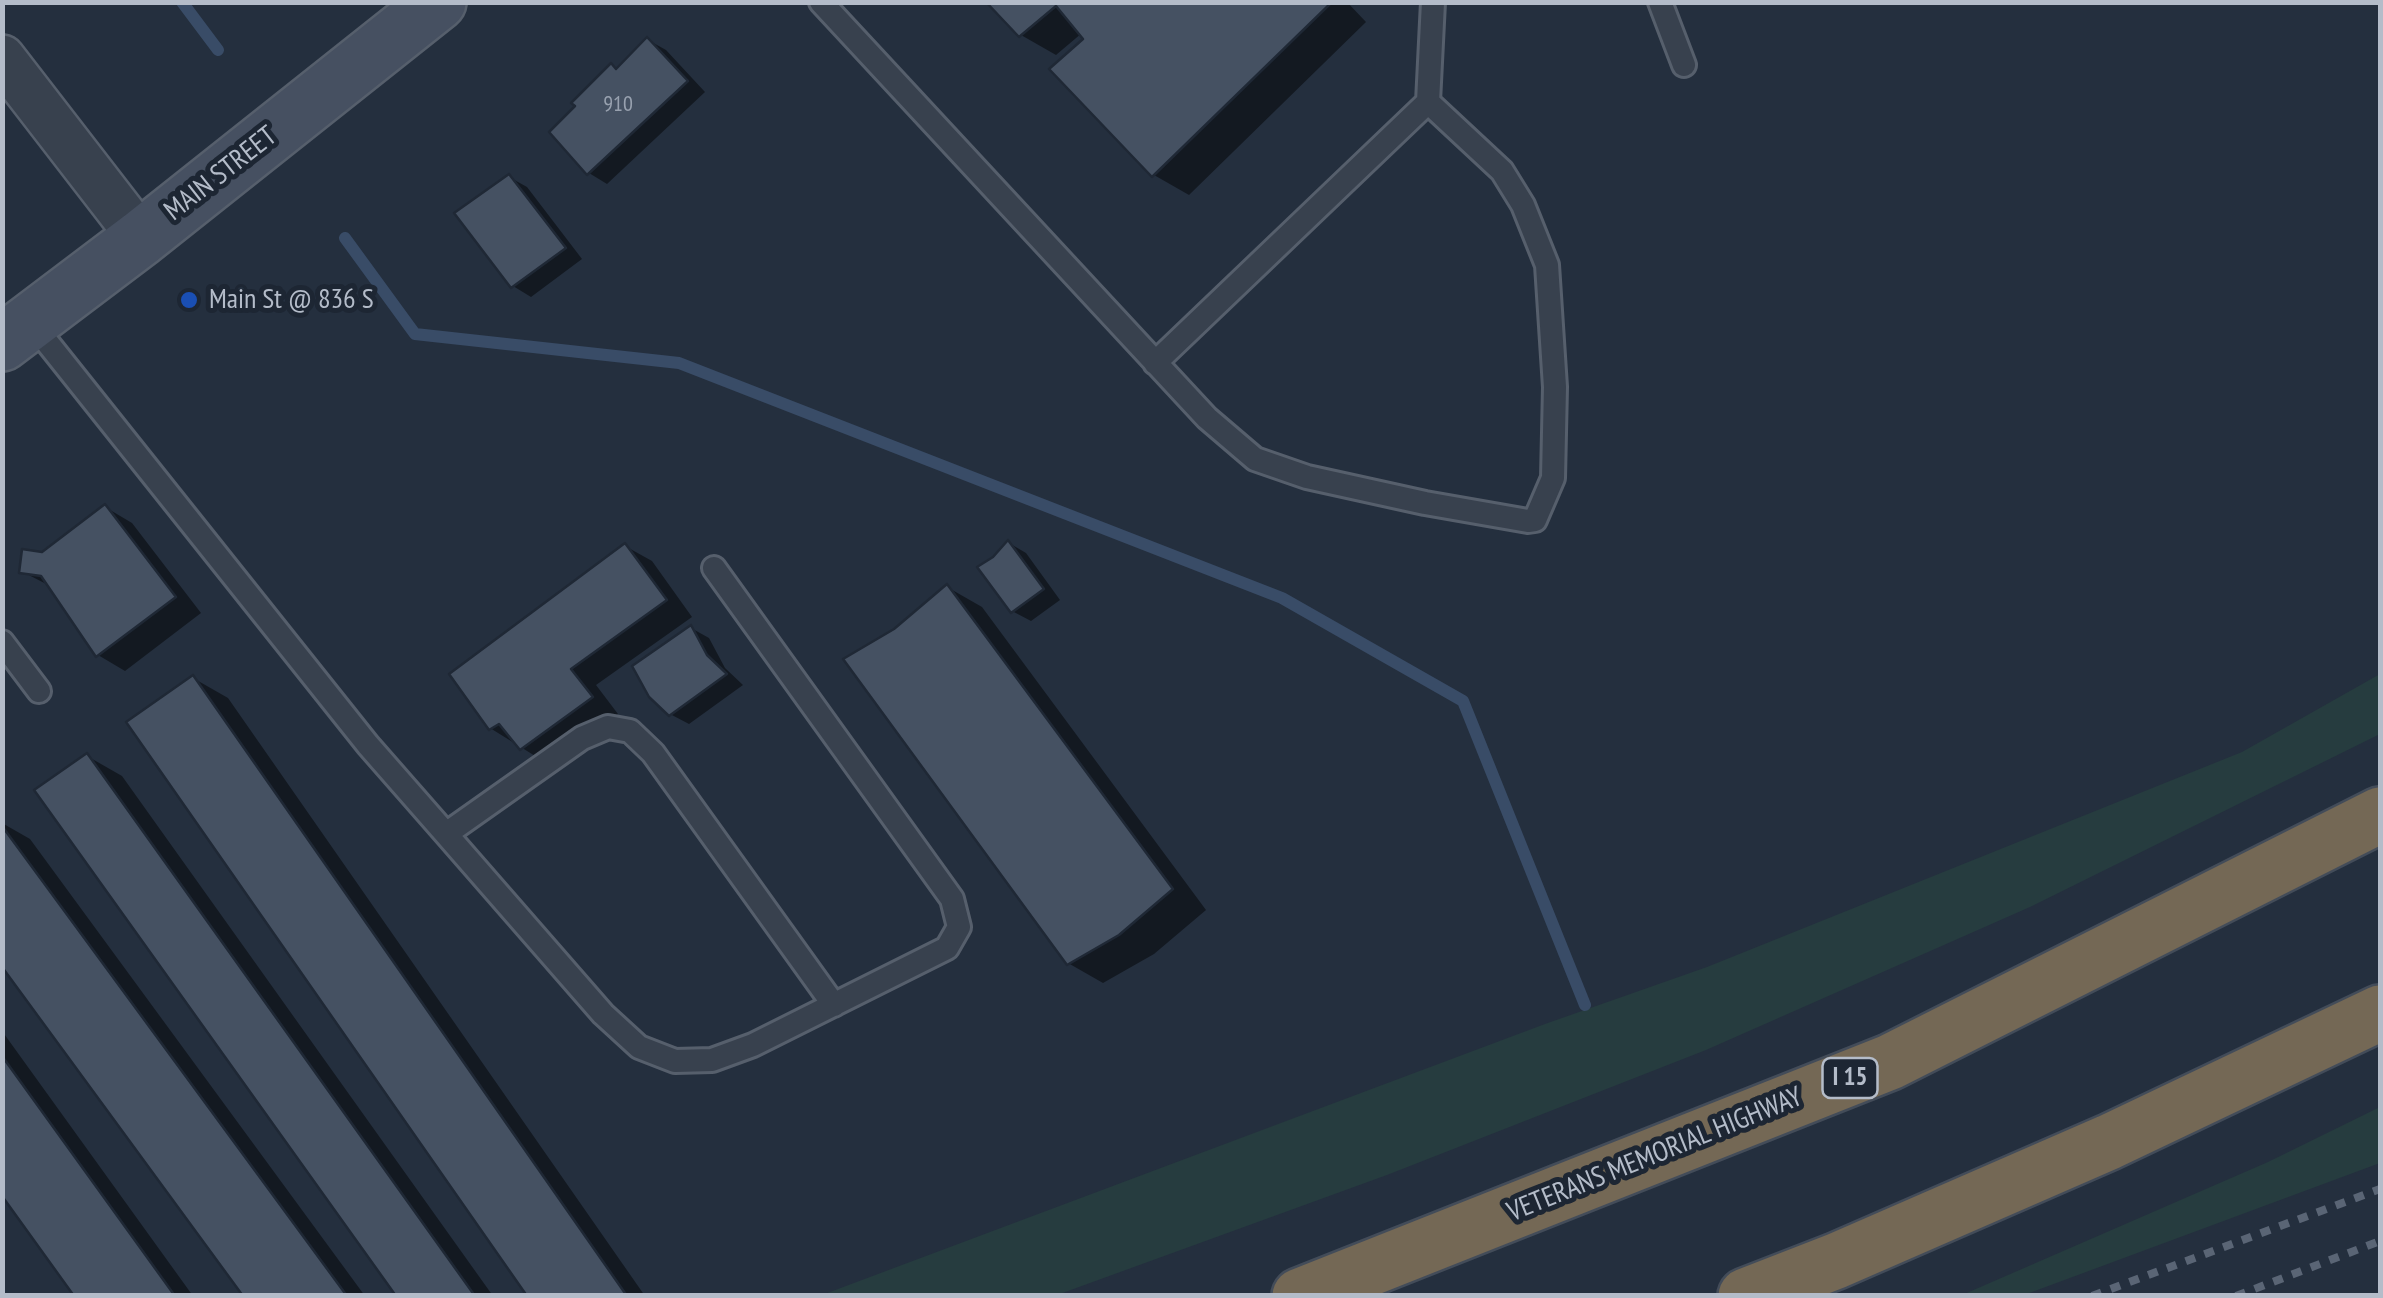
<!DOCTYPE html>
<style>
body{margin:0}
#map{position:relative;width:2383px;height:1298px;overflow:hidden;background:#242f3e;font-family:"PT Sans Narrow",sans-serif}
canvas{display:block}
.frame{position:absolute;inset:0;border:5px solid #b4bcc9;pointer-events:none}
</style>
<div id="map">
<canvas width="2383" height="1298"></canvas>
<div class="frame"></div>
</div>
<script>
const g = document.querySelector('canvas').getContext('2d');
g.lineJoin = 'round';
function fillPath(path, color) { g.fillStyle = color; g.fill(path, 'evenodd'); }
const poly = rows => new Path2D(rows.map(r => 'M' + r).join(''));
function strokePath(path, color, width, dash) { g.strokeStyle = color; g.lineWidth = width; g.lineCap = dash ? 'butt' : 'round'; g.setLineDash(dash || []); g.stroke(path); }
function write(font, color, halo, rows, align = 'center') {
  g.font = font + ' "PT Sans Narrow",sans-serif'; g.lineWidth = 10; g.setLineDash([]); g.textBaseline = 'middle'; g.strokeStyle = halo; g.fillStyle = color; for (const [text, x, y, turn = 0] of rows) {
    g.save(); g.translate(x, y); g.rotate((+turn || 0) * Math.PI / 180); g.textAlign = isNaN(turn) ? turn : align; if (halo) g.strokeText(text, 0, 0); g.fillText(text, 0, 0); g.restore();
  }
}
fillPath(poly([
 [2380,674,2380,734,2030,907,1706,1050,1387,1175,1057,1295,822,1295,1545,1024,1707,967,2242,752],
 [2380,1107,2380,1163,2024,1295,1962,1295,2268,1162]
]), '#263c3f');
fillPath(poly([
 [990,2,1347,2,1366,22,1189,195,1154,175,1082,33,1056,55,1021,35],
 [648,40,666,50,705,92,607,184,589,173,618,70],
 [509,177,527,187,582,259,531,297,513,286],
 [105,507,132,523,201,613,125,671,98,655,52,587,21,571],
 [1009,543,1026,553,1060,600,1031,621,1012,611,995,559],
 [625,546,652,561,692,617,596,685,618,714,548,764,490,728],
 [947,587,982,607,1206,910,1154,954,1103,983,1068,963,896,631],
 [691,628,709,638,725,668,743,685,689,724,670,714],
 [193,678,228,698,645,1296,530,1296],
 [87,756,122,776,493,1296,399,1296],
 [2,823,30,839,365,1296,246,1296,2,963],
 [2,1031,193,1296,77,1296,2,1192]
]), '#0007');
strokePath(poly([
 [182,2,218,50],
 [345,238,415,334,679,363,1282,598,1463,701,1585,1005]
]), '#394c67', 12);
const building = poly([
 [986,2,1332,2,1152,177,1049,69,1083,39,1056,6,1019,37,986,2],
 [647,37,688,81,587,175,549,132,575,106,571,103,611,63,616,69,647,37],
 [509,174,566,248,511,288,454,213,509,174],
 [105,504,176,597,96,657,41,576,19,573,22,549,42,552,105,504],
 [1008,540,1044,589,1011,613,977,567,993,557,1008,540],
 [625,543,667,600,571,669,593,697,520,750,499,724,489,730,449,674,625,543],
 [947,584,1173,889,1119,935,1067,965,843,659,894,629,947,584],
 [691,625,707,655,727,674,669,716,649,697,632,666,691,625],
 [193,675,627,1296,527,1296,126,722,193,675],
 [87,753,475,1296,396,1296,34,790,87,753],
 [2,826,347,1296,243,1296,2,967,2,826],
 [2,1056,175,1296,74,1296,2,1196,2,1056]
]);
fillPath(building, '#455162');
strokePath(building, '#1f2835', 2.5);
const service = poly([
 [821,2,1207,418,1255,459,1307,477,1425,503,1528,521,1535,520,1553,478,1555,387,1547,265,1523,205,1502,171,1428,102],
 [1660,2,1684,65],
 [31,322,368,745,446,834,603,1014,639,1047,675,1061,712,1060,753,1045,947,948,959,927,952,899,714,568],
 [1155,363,1428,102,1433,2],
 [2,642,39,691],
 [446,834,582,738,608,727,630,731,653,753,834,1005]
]);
const minor = poly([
 [2,58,141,238]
]);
const secondary = poly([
 [2,343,141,238,438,2]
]);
const motorway = poly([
 [1300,1296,1890,1062,2380,815],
 [1746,1296,1836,1261,2109,1142,2380,1013]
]);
strokePath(service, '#565f6c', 28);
strokePath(minor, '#565f6c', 50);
strokePath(secondary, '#565f6c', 60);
strokePath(motorway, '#434c59', 60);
strokePath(service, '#38414e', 22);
strokePath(minor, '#38414e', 45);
strokePath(secondary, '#465061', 55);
strokePath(motorway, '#746855', 55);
strokePath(poly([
 [2092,1296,2380,1189],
 [2236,1296,2380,1241]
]), '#5a6575', 8, [10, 10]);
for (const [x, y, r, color] of [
 [189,300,10,"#1a4fb4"]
]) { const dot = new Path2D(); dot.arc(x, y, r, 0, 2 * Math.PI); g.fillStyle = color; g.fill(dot); strokePath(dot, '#1d2633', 4); }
write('22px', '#98a1af', null, [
 ["910",618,105]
]);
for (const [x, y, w] of [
 [1850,1078,55]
]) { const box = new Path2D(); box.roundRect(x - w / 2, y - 20, w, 40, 8); g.fillStyle = '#1d2633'; g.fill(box); strokePath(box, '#b4bcc9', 2.5); }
write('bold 25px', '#b4bcc9', null, [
 ["I 15",1850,1078]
]);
write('28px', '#b4bcc9', '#1d2633', [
 ["MAIN STREET",221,174,-38],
 ["VETERANS MEMORIAL HIGHWAY",1655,1155,-22]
]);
write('28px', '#b4bcc9', '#1d2633', [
 ["Main St @ 836 S",209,300]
], 'left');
</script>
